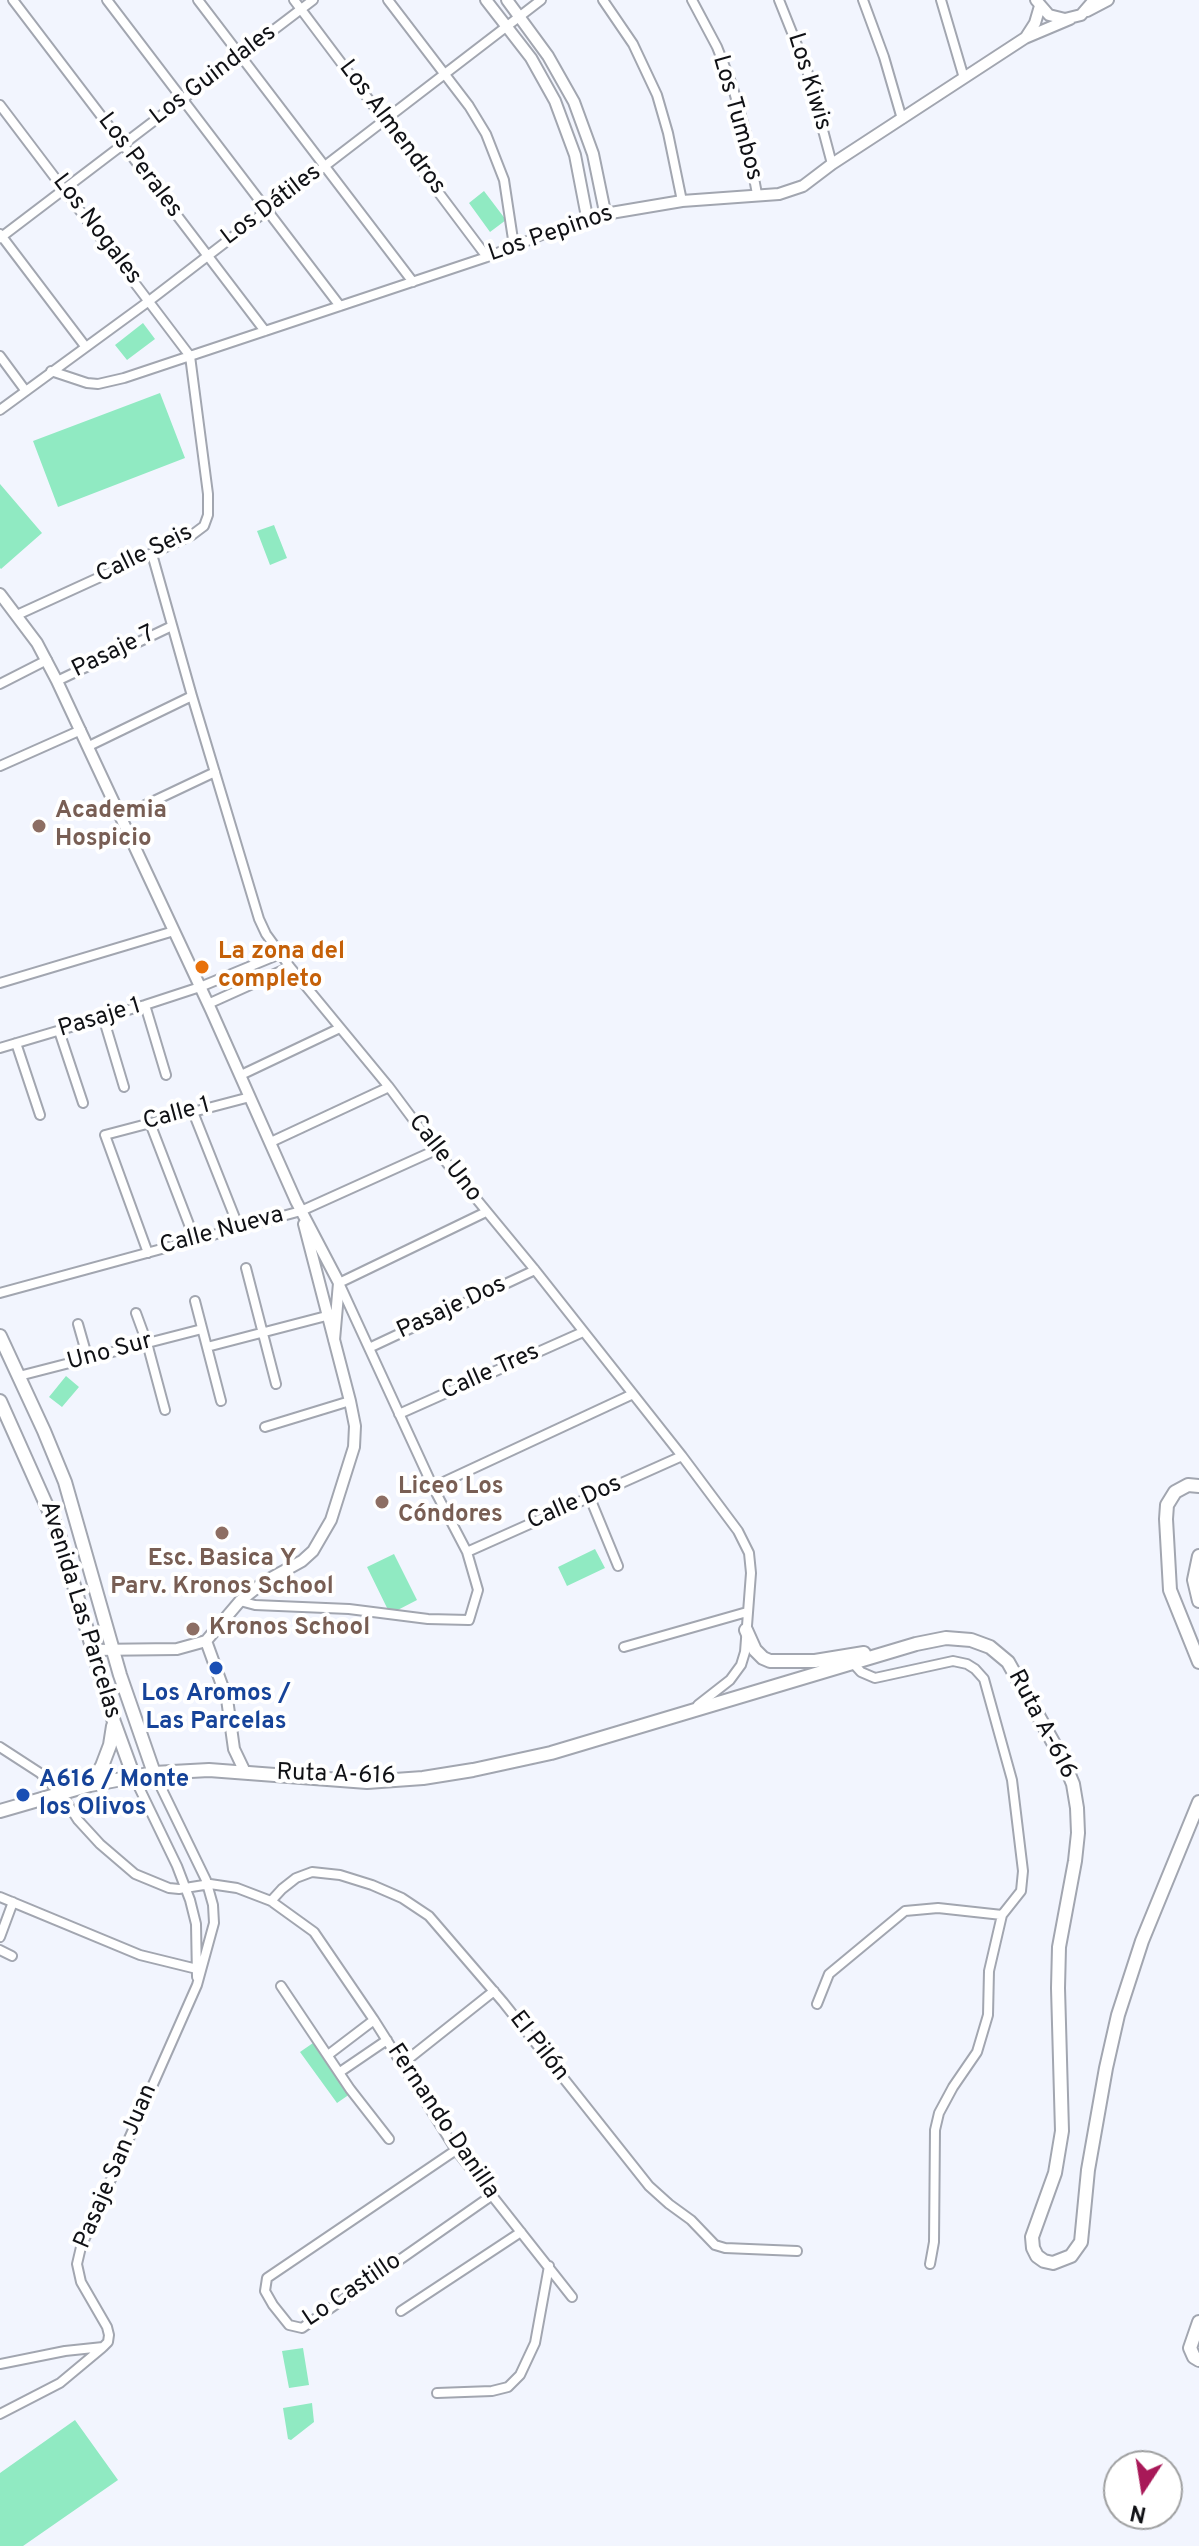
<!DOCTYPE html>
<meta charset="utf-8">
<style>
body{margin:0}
#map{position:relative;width:1199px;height:2546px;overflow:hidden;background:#f2f5fe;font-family:Overpass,sans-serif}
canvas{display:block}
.north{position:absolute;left:1103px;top:2450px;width:80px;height:80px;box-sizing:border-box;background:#fff;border:2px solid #9fa0a1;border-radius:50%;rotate:192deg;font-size:22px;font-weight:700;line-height:32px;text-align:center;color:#101115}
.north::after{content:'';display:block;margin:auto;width:28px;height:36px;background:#a81958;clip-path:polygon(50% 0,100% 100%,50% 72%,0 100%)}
</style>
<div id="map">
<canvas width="1199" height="2546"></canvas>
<div class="north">N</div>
</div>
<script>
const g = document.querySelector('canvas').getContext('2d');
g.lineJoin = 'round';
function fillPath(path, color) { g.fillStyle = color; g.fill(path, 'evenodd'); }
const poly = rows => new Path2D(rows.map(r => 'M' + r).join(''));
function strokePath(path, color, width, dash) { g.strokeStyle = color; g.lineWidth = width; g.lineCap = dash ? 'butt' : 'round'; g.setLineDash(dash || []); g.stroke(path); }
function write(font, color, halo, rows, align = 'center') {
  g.font = font + ' Overpass,sans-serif'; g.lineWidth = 8; g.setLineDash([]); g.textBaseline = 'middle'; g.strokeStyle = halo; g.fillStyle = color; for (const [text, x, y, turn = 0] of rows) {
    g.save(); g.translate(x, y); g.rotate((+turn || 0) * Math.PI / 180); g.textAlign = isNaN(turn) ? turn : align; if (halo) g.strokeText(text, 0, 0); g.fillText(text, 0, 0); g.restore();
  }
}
fillPath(poly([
 [484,191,506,220,490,232,469,203],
 [143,323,155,339,127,360,115,345],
 [160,393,185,458,58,507,33,441],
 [0,484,42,533,1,569,0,568],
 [274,525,287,558,270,565,257,531],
 [66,1376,79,1387,62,1407,49,1397],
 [595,1549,605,1568,567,1586,558,1567],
 [394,1554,417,1600,390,1614,367,1567],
 [313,2043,350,2094,337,2103,300,2052],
 [303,2348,309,2385,289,2388,282,2351],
 [312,2403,314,2422,291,2440,288,2439,283,2408],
 [75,2420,118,2480,23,2546,0,2546,0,2473]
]), '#90eac2');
const minor = poly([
 [13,0,265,331],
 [107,0,340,306],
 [198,0,413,282],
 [294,0,487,257],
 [388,0,469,106,486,134,504,180,514,246],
 [603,0,633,44,657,95,668,133,682,201],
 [692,0,717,47,732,85,745,130,757,194],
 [779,0,807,70,832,164],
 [863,0,884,57,902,119],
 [941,0,964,78],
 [0,105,190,356,208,494,208,515,204,526,192,535,17,615],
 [0,234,85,346],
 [0,238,313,0],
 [0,356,25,390],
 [51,371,87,383,98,384,124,378,487,257,587,217],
 [0,410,149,301,541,0],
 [152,554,192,696,259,919,266,934,290,967,389,1087,436,1150,535,1270,682,1456,738,1531,749,1553,751,1573,745,1652,741,1665,730,1680,698,1705],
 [57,681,172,626],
 [0,684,47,660],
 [89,746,192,696],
 [0,766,81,730],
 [120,817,215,772],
 [0,983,174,931],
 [208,1004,290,967],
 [145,1005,166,1075],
 [103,1017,124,1087],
 [59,1031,83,1103],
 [16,1043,40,1115],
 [0,1048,145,1005,200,987,280,954],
 [241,1075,340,1028],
 [193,1112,239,1228],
 [150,1123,195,1240],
 [271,1142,389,1087],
 [148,1253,105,1135,250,1097],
 [246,1268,276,1384],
 [0,1293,301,1211,436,1150],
 [195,1301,221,1401],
 [136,1313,147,1343,165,1410],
 [78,1324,88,1359],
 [207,1347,334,1314],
 [369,1348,535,1270],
 [19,1376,202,1329],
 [399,1414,583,1332],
 [265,1427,350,1401],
 [433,1487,633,1394],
 [590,1498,618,1566],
 [467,1552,682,1456],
 [240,1601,255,1605,349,1609,428,1619,469,1620,478,1590,467,1552,433,1487,339,1283,486,1212],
 [624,1647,747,1612],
 [851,1661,861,1672,875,1678,953,1661,967,1664,975,1669,984,1679,1012,1780,1023,1871,1021,1891,1002,1915,989,1971,988,2015,977,2052,953,2087,939,2113,935,2130,934,2242,930,2264],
 [0,1747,40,1773,62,1795,78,1820,100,1844,135,1874,169,1888,179,1889,210,1884,237,1888,271,1901,314,1932,374,2020,456,2150,572,2297],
 [134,1777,177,1866,190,1900,196,1924,197,1977],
 [0,1897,140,1955,197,1969],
 [271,1901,282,1889,296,1878,312,1872,340,1875,372,1885,402,1898,429,1916,503,2002,649,2186,669,2204,691,2220,715,2245,725,2248,797,2251],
 [0,1937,13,1902],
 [0,1950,12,1956],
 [281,1986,350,2089,389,2139],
 [817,2004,829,1974,905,1911,938,1908,1002,1915],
 [328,2055,374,2020],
 [402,2064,494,1991],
 [340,2072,387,2040],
 [456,2150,267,2278,265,2291,273,2305,289,2325,302,2328,491,2196],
 [401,2311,521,2232],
 [0,2364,65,2351,103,2347,108,2342,109,2335,107,2327,81,2282,77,2264,81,2247,197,1985,214,1923,213,1905,206,1880,154,1773],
 [437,2393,492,2391,508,2387,520,2375,535,2343,549,2266],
 [0,2414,60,2383,102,2348]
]);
const tertiary = poly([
 [486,0,531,58,555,101,575,155,587,217,682,201,779,194,803,186,832,164,1025,38,1070,19],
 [507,0,548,56,574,102,593,154,605,212],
 [1036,0,1049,15,1065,19,1081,15,1094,0],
 [1087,11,1108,0],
 [1026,37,1035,23,1040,6],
 [0,594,37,643,57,681,211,1010,296,1201,339,1283,334,1340],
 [206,1641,227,1699,234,1749,245,1772],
 [92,1650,177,1649,206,1641,240,1601,264,1582,302,1561,313,1551,331,1520,354,1447,355,1426,350,1401,304,1224]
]);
const secondary = poly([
 [0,1336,44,1431,65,1482,120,1675,154,1773],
 [0,1401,58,1531,114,1722,134,1777],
 [1199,1486,1188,1485,1175,1492,1167,1505,1166,1519,1170,1590,1199,1662],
 [1199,1556,1194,1580,1199,1601],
 [746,1630,755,1650,763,1658,770,1661,815,1661,864,1653],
 [90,1785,102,1766,110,1745,113,1726],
 [0,1811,90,1785,154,1773,209,1770,367,1782,423,1778,473,1770,551,1753,916,1644,946,1638,971,1640,990,1647,1008,1662,1063,1760,1073,1784,1077,1808,1078,1833,1075,1861,1059,1947,1058,1988,1062,2131,1055,2173,1032,2237,1033,2248,1037,2256,1044,2261,1053,2263,1071,2256,1081,2242,1088,2170,1106,2068,1118,2015,1142,1941,1199,1802],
 [1199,2322,1190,2348,1194,2357,1199,2360]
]);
strokePath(minor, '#a2a6b0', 12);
strokePath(tertiary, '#a2a6b0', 14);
strokePath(secondary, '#a2a6b0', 16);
strokePath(minor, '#fff', 8);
strokePath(tertiary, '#fff', 10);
strokePath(secondary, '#fff', 12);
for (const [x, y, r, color] of [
 [39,826,8,"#8d6e63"],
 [202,967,8,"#e8710a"],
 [382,1502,8,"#8d6e63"],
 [222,1533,8,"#8d6e63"],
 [193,1629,8,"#8d6e63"],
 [216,1668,8,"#1a4fb4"],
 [23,1795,8,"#1a4fb4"]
]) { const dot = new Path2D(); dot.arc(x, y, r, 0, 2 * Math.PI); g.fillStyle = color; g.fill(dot); strokePath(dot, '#fff', 3); }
write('24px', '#101115', '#fff', [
 ["Los Guindales",214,76,-37],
 ["Los Kiwis",808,82,73],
 ["Los Tumbos",736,118,74],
 ["Los Almendros",391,128,53],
 ["Los Perales",139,166,53],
 ["Los Dátiles",272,206,-37],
 ["Los Nogales",96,230,53],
 ["Los Pepinos",551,235,-19],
 ["Calle Seis",145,555,-26],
 ["Pasaje 7",114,653,-26],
 ["Pasaje 1",100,1019,-17],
 ["Calle 1",177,1115,-15],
 ["Calle Uno",444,1159,52],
 ["Calle Nueva",222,1232,-15],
 ["Pasaje Dos",452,1309,-25],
 ["Uno Sur",110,1353,-15],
 ["Calle Tres",491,1373,-24],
 ["Calle Dos",575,1504,-24],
 ["Avenida Las Parcelas",79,1610,73],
 ["Ruta A-616",1041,1725,62],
 ["Ruta A-616",336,1776,2],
 ["El Pilón",538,2047,52],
 ["Fernando Danilla",442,2122,56],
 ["Pasaje San Juan",117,2167,-67],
 ["Lo Castillo",353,2291,-34]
]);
write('bold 24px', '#785e54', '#fff', [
 ["Academia",55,812],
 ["Hospicio",55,840],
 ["Liceo Los",398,1488],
 ["Cóndores",398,1516],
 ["Esc. Basica Y",222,1560,"center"],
 ["Parv. Kronos School",222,1588,"center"],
 ["Kronos School",209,1629]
], 'left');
write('bold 24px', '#c56008', '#fff', [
 ["La zona del",218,953],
 ["completo",218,981]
], 'left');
write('bold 24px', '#164399', '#fff', [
 ["Los Aromos /",216,1695],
 ["Las Parcelas",216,1723],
 ["A616 / Monte",39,1781,"left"],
 ["los Olivos",39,1809,"left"]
]);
</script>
